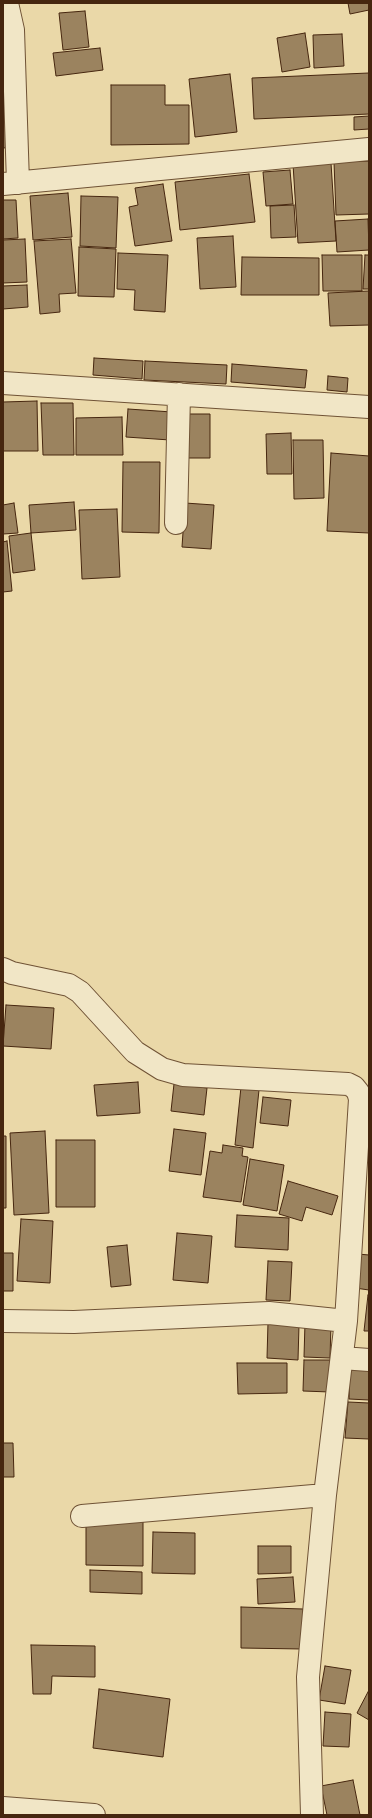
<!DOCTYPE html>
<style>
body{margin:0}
#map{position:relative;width:372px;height:1818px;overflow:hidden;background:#ead8a8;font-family:"IM FELL French Canon",serif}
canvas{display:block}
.frame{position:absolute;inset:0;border:4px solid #46260f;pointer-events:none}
</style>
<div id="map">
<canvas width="372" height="1818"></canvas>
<div class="frame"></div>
</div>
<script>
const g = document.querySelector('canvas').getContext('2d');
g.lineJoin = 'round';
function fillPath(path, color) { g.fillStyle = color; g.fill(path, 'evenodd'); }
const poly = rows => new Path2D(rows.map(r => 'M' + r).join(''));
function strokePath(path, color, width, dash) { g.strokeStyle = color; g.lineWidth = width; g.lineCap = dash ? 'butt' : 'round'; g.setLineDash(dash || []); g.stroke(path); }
const building = poly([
 [348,3,369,3,369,10,350,14,348,3],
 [85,11,89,47,63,50,59,13,85,11],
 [305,33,310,67,282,72,277,38,305,33],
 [342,34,344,66,314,68,313,35,342,34],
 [100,48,103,70,56,76,53,53,100,48],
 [369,73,369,114,254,119,252,78,369,73],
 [230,74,237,132,195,137,189,79,230,74],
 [111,85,165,85,165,105,189,105,189,144,111,145,111,85],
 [3,98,10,98,14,147,3,148,3,98],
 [369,116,369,129,354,130,354,117,369,116],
 [369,161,369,214,336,215,334,162,369,161],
 [331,163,336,241,298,243,293,164,331,163],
 [290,170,293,204,266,206,263,172,290,170],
 [249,174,255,222,180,230,175,182,249,174],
 [163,184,172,241,135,246,129,207,138,205,135,188,163,184],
 [68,193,72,237,33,240,30,196,68,193],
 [81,196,118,197,116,248,80,246,81,196],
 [3,200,16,200,18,238,3,239,3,200],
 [294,205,296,237,271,238,270,206,294,205],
 [368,219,369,250,337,252,335,221,368,219],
 [233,236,236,287,200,289,197,238,233,236],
 [25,239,27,282,3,283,3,240,25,239],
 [71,239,76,293,59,294,60,312,40,314,34,241,71,239],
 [79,247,116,249,114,297,78,296,79,247],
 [118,253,168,255,165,312,134,310,135,290,117,289,118,253],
 [322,255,362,255,362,291,323,291,322,255],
 [365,255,369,255,369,289,363,289,365,255],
 [242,257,319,258,319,295,241,295,242,257],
 [27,285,28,307,3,309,3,286,27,285],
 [369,291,369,325,330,326,328,293,369,291],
 [94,358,143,361,142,379,93,375,94,358],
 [145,361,227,365,226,384,144,380,145,361],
 [232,364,307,370,305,388,231,382,232,364],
 [328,376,348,378,347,392,327,390,328,376],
 [37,401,38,451,3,451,3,402,37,401],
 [41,403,73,403,74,455,43,455,41,403],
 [128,409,172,412,170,440,126,437,128,409],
 [181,414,210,414,210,458,181,458,181,414],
 [122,417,123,455,76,455,76,418,122,417],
 [291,433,292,474,267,474,266,434,291,433],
 [293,440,323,440,324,498,294,499,293,440],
 [331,453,369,456,369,533,327,531,331,453],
 [123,462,160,462,159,533,122,532,123,462],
 [74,502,76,530,31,533,29,505,74,502],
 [14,503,18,533,3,534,3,505,14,503],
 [185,503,214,505,211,549,182,547,185,503],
 [117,509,120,577,82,579,79,510,117,509],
 [31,533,35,570,13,573,9,536,31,533],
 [7,541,12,591,3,592,3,542,7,541],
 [6,1005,54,1008,51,1049,3,1046,6,1005],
 [138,1082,140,1113,97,1116,94,1085,138,1082],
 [174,1084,207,1088,204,1115,171,1111,174,1084],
 [241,1087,259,1090,253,1148,235,1145,241,1087],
 [263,1097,291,1100,288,1126,260,1123,263,1097],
 [174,1129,206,1133,201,1175,169,1171,174,1129],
 [45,1131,49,1213,14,1215,10,1133,45,1131],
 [3,1136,6,1136,6,1208,3,1208,3,1136],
 [56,1140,95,1140,95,1207,56,1207,56,1140],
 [223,1145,243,1148,242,1156,248,1157,241,1202,203,1197,210,1151,222,1153,223,1145],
 [250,1159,284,1165,277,1211,243,1205,250,1159],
 [288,1181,338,1196,332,1215,306,1207,302,1221,279,1214,288,1181],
 [237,1215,289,1218,288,1250,235,1247,237,1215],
 [21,1219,53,1221,50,1283,17,1281,21,1219],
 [177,1233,212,1236,208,1283,173,1280,177,1233],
 [127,1245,131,1285,111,1287,107,1247,127,1245],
 [3,1253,13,1253,13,1291,3,1291,3,1253],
 [358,1254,369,1255,369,1290,355,1288,358,1254],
 [268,1261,292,1262,290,1301,266,1300,268,1261],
 [368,1295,369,1295,369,1331,364,1331,368,1295],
 [268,1323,299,1325,298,1360,267,1358,268,1323],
 [305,1323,331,1324,330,1358,304,1357,305,1323],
 [304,1360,330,1360,330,1392,303,1391,304,1360],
 [237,1363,287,1363,287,1393,238,1394,237,1363],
 [350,1367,369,1367,369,1400,349,1399,350,1367],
 [348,1402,369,1403,369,1439,345,1438,348,1402],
 [3,1443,13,1443,14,1477,3,1477,3,1443],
 [86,1519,143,1521,143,1566,86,1565,86,1519],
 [153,1532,195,1533,195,1574,152,1573,153,1532],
 [258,1546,291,1546,291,1573,258,1574,258,1546],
 [90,1570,142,1572,142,1594,90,1592,90,1570],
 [293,1577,295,1602,258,1604,257,1579,293,1577],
 [241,1607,303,1609,302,1649,241,1648,241,1607],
 [31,1645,95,1646,95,1677,52,1676,51,1694,33,1694,31,1645],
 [325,1666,351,1670,345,1704,319,1700,325,1666],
 [99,1689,170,1699,163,1757,93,1748,99,1689],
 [369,1690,369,1720,357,1713,369,1690],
 [325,1712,351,1714,349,1747,323,1746,325,1712],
 [353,1780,360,1815,327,1815,321,1786,353,1780]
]);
fillPath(building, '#9b835f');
strokePath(building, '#46260f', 1);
const minor = poly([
 [7,3,13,30,18,183],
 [3,184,369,149],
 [3,383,369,407],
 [176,523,179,394],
 [3,969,12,973,69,985,80,992,135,1052,162,1069,183,1075,348,1084,354,1087,358,1092,360,1099,346,1321,325,1495,308,1677,312,1815],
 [3,1321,74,1322,269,1313,346,1321],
 [342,1358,369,1360],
 [82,1516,325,1495],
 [3,1808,94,1815]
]);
strokePath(minor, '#6f5235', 24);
strokePath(minor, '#f1e6c6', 22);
</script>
